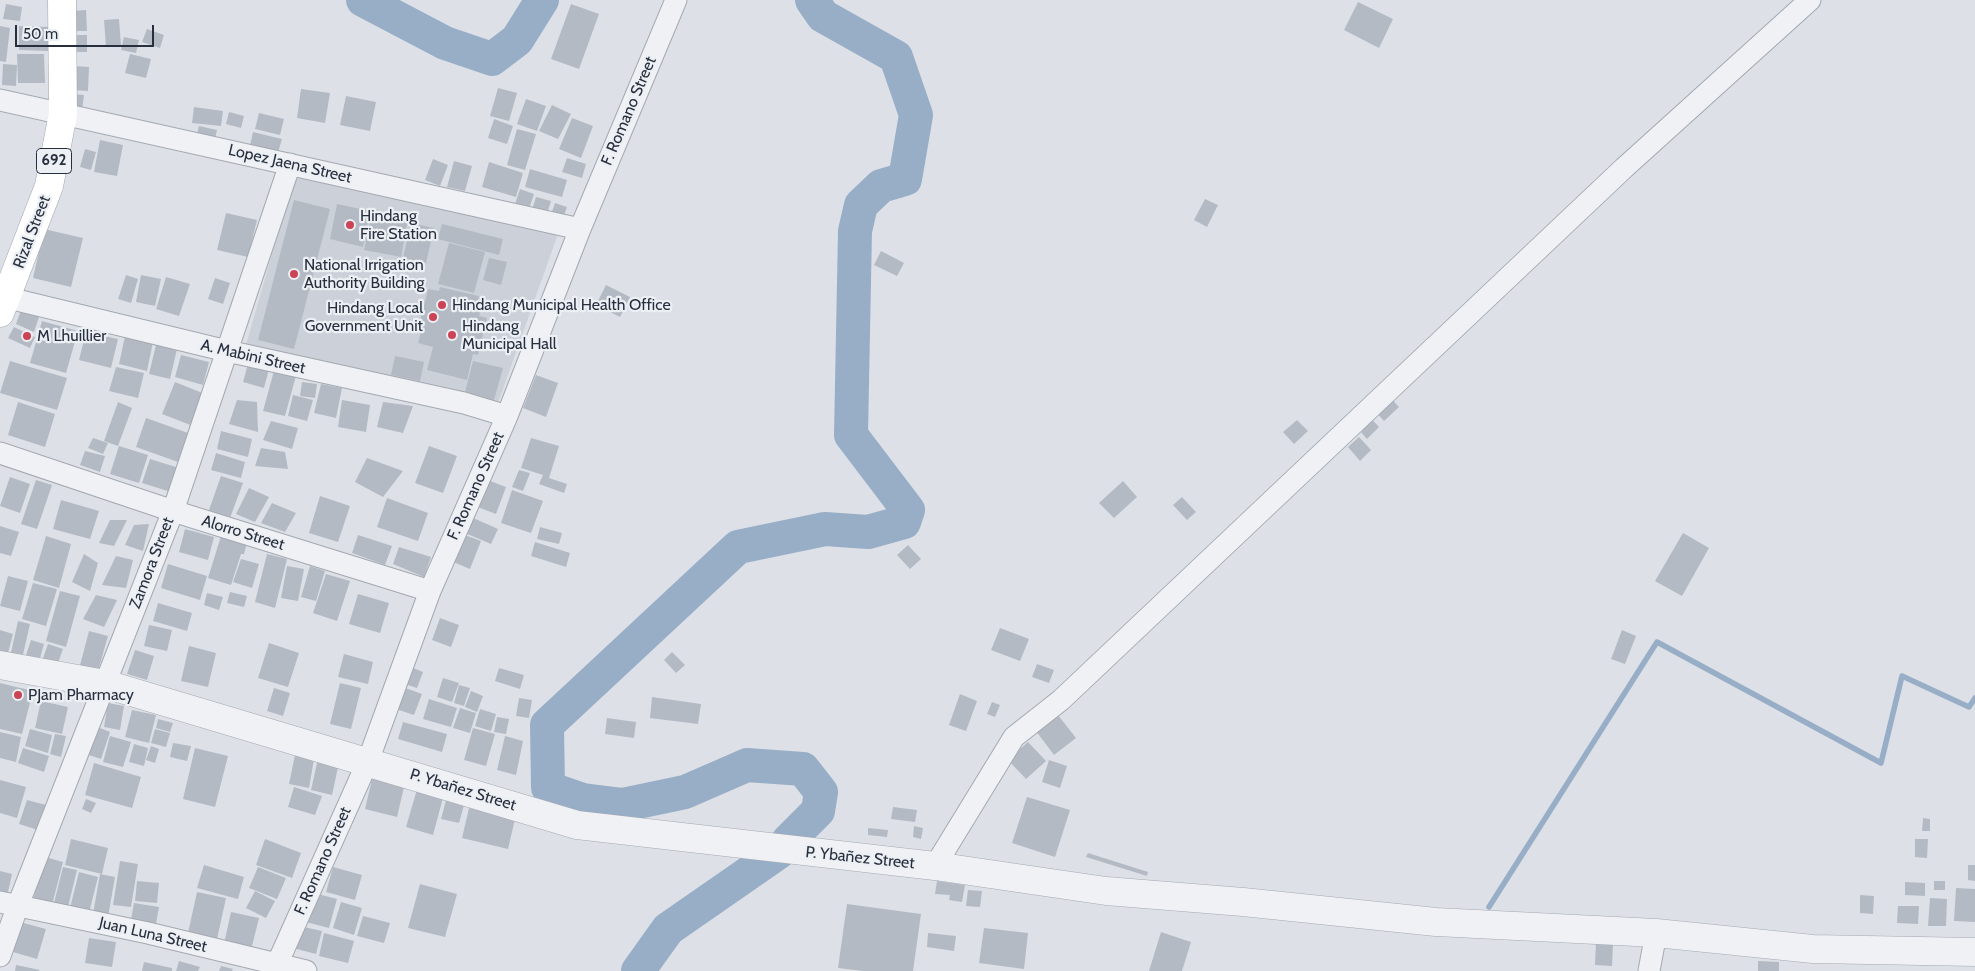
<!DOCTYPE html>
<meta charset="utf-8">
<style>
body{margin:0}
#map{position:relative;width:1975px;height:971px;overflow:hidden;background:#dde1e7;font-family:Cabin,sans-serif}
canvas{display:block}
.scale{position:absolute;left:15px;top:25px;width:139px;height:22px;box-sizing:border-box;border:2px solid #272e3d;border-top:0;padding-left:6px;font-size:15px;line-height:18px;white-space:nowrap;color:#272e3d;-webkit-text-stroke:4px #ecf0f4;paint-order:stroke}
</style>
<div id="map">
<canvas width="1975" height="971"></canvas>
<div class="scale">50 m</div>
</div>
<script>
const g = document.querySelector('canvas').getContext('2d');
g.lineJoin = 'round';
function fillPath(path, color) { g.fillStyle = color; g.fill(path, 'evenodd'); }
const poly = rows => new Path2D(rows.map(r => 'M' + r).join(''));
function strokePath(path, color, width, dash) { g.strokeStyle = color; g.lineWidth = width; g.lineCap = dash ? 'butt' : 'round'; g.setLineDash(dash || []); g.stroke(path); }
function write(font, color, halo, rows, align = 'center') {
  g.font = font + ' Cabin,sans-serif'; g.lineWidth = 4.5; g.setLineDash([]); g.textBaseline = 'middle'; g.strokeStyle = halo; g.fillStyle = color; for (const [text, x, y, turn = 0] of rows) {
    g.save(); g.translate(x, y); g.rotate((+turn || 0) * Math.PI / 180); g.textAlign = isNaN(turn) ? turn : align; if (halo) g.strokeText(text, 0, 0); g.fillText(text, 0, 0); g.restore();
  }
}
fillPath(poly([
 [295,173,559,231,498,403,246,345]
]), '#cbd0d9');
strokePath(poly([
 [1489,907,1657,642,1881,763,1902,676,1969,707,1975,698]
]), '#98aec7', 5.5);
strokePath(poly([
 [363,0,445,43,492,59,517,40,542,0],
 [788,841,818,811,821,792,803,769,747,765,685,792,623,805,583,800,548,788,547,725,738,547,825,529,868,532,904,522,908,510,851,435,855,231,861,205,881,186,905,179,916,115,896,57,823,16,812,0],
 [638,971,668,929,779,852]
]), '#98aec7', 34);
fillPath(poly([
 [1358,2,1393,19,1379,48,1344,30],
 [6,4,22,7,20,21,3,19],
 [571,4,599,14,579,69,551,59],
 [86,10,87,31,73,31,72,11],
 [119,19,121,46,106,47,104,20],
 [0,26,10,28,6,62,0,61],
 [19,26,49,27,48,51,19,50],
 [147,29,164,35,160,48,142,42],
 [75,35,87,35,87,52,75,52],
 [124,37,139,40,136,53,121,50],
 [17,54,44,54,45,83,18,83],
 [130,54,151,59,146,78,125,73],
 [3,64,17,65,16,86,2,85],
 [73,66,89,67,88,91,72,90],
 [498,88,517,93,509,121,490,116],
 [301,89,330,93,325,123,297,118],
 [72,94,84,95,82,111,71,110],
 [346,96,376,102,370,131,340,125],
 [526,99,546,106,537,131,517,124],
 [552,105,571,114,558,139,539,131],
 [194,107,223,111,221,126,192,123],
 [229,112,244,116,241,128,226,124],
 [259,113,284,119,280,135,255,129],
 [572,118,593,126,581,158,559,149],
 [494,119,513,126,507,144,488,138],
 [199,126,217,130,214,144,195,141],
 [517,129,536,134,525,170,507,165],
 [253,132,282,139,277,156,249,150],
 [100,140,123,145,117,176,94,172],
 [85,149,96,152,91,170,80,167],
 [567,158,586,164,582,178,562,172],
 [433,159,448,165,440,186,425,180],
 [454,161,472,166,465,191,447,187],
 [489,162,523,173,516,197,482,187],
 [530,169,567,180,562,197,525,187],
 [520,189,534,194,528,212,514,207],
 [536,197,551,201,547,214,532,210],
 [1205,199,1218,205,1207,227,1194,220],
 [294,200,330,209,294,349,258,340],
 [555,203,567,207,562,221,550,217],
 [337,204,370,211,363,247,330,239],
 [372,212,408,218,401,257,364,250],
 [226,213,257,220,248,257,217,250],
 [411,223,434,228,426,263,403,258],
 [442,224,503,239,499,255,438,239],
 [44,229,83,238,71,287,33,278],
 [449,243,485,252,474,293,438,284],
 [881,251,904,263,897,276,874,265],
 [489,258,507,262,501,285,483,280],
 [126,275,138,279,131,303,118,299],
 [141,275,161,279,155,306,136,302],
 [166,277,190,284,179,316,156,309],
 [215,278,230,283,223,304,208,299],
 [606,285,630,297,620,317,596,305],
 [440,287,479,296,476,307,481,309,479,316,487,318,478,355,473,354,467,380,427,370,433,347,418,343,422,327,419,326,428,289,439,291],
 [21,310,39,317,34,332,16,324],
 [42,321,78,331,66,373,30,363],
 [14,327,35,337,30,348,8,338],
 [86,332,118,339,111,368,79,360],
 [125,336,153,342,147,371,119,364],
 [156,345,177,349,170,379,149,374],
 [181,355,209,362,203,385,175,377],
 [395,356,424,362,420,381,391,375],
 [10,361,67,378,57,410,0,393],
 [473,361,503,368,494,400,465,392],
 [248,364,269,369,264,388,243,382],
 [116,367,144,373,138,398,109,391],
 [275,367,297,372,285,416,263,411],
 [536,375,558,383,546,417,523,408],
 [175,382,205,394,193,426,162,414],
 [302,382,317,384,315,398,300,396],
 [321,384,342,388,336,418,314,413],
 [1387,394,1399,407,1384,421,1372,408],
 [293,395,313,400,307,421,288,416],
 [237,400,257,402,258,432,229,424],
 [342,400,370,405,366,432,338,427],
 [18,402,55,414,45,447,8,435],
 [118,402,132,408,118,446,104,441],
 [383,402,413,406,403,433,377,427],
 [1366,413,1379,427,1367,439,1354,424],
 [146,418,188,433,178,462,136,447],
 [1297,420,1308,431,1294,444,1283,432],
 [271,421,298,428,292,449,263,440],
 [221,431,252,439,248,457,217,449],
 [1359,437,1371,450,1360,461,1348,447],
 [93,438,108,443,103,454,88,448],
 [531,438,559,446,549,478,567,484,564,493,539,484,543,475,521,468],
 [119,446,148,455,139,483,110,474],
 [429,446,457,456,443,493,415,483],
 [261,448,285,452,288,469,255,466],
 [85,451,105,456,100,472,80,465],
 [216,453,245,462,241,478,211,470],
 [367,458,403,471,383,497,355,482],
 [150,459,179,468,171,492,142,483],
 [519,470,530,473,523,491,512,487],
 [221,476,243,483,230,518,209,510],
 [10,477,30,484,20,513,0,506],
 [485,479,506,487,496,514,475,506],
 [36,480,52,485,37,529,21,524],
 [1123,481,1137,497,1114,518,1099,503],
 [249,488,269,497,255,522,236,514],
 [512,490,543,501,531,533,501,523],
 [320,496,350,506,338,542,309,533],
 [1182,497,1196,512,1187,520,1173,505],
 [387,498,428,513,418,541,377,527],
 [61,500,99,511,90,539,53,529],
 [272,503,296,513,285,532,261,523],
 [471,517,498,529,491,544,465,533],
 [110,520,127,520,114,546,99,543],
 [149,524,143,551,125,545,134,525],
 [0,526,19,532,11,556,0,553],
 [540,527,562,533,559,544,537,539],
 [185,529,214,537,208,560,179,552],
 [1683,533,1709,548,1682,596,1655,581],
 [462,534,481,541,470,569,451,561],
 [358,535,392,546,385,565,352,553],
 [46,536,71,544,59,588,33,580],
 [221,536,247,543,244,554,241,554,231,585,208,578],
 [535,542,570,553,566,567,531,556],
 [908,545,921,559,910,569,897,555],
 [399,547,431,557,424,577,393,564],
 [84,554,98,563,90,591,72,582],
 [267,554,287,559,275,608,255,602],
 [116,556,133,560,126,588,102,585],
 [241,559,259,564,252,588,233,582],
 [168,564,207,576,200,600,161,588],
 [287,566,304,569,298,601,281,598],
 [310,566,325,571,316,601,301,597],
 [326,574,350,581,337,621,313,613],
 [8,576,28,581,20,611,0,606],
 [33,583,57,589,46,626,22,619],
 [60,591,80,596,66,647,46,641],
 [230,592,247,596,244,607,227,603],
 [207,593,223,597,219,610,204,605],
 [358,594,389,603,380,633,349,624],
 [96,595,117,600,104,627,83,619],
 [158,603,192,613,187,631,153,621],
 [440,618,459,625,451,647,432,640],
 [18,621,30,624,22,659,10,657],
 [149,625,172,630,167,651,144,646],
 [1000,628,1029,639,1020,661,991,650],
 [0,630,13,634,7,657,0,655],
 [1622,630,1636,636,1625,664,1611,659],
 [89,631,108,636,96,678,78,673],
 [31,640,44,644,38,665,24,661],
 [269,643,299,653,288,687,258,678],
 [48,644,63,649,56,669,41,664],
 [189,646,216,653,208,687,181,681],
 [135,650,154,656,147,680,127,674],
 [672,652,685,665,676,673,664,660],
 [344,654,373,662,368,684,338,677],
 [1037,664,1054,670,1049,683,1032,677],
 [406,665,423,672,417,688,399,682],
 [499,668,524,675,520,689,495,681],
 [443,678,459,683,452,702,437,697],
 [0,683,33,691,22,734,0,729],
 [340,683,361,688,351,729,330,724],
 [397,685,422,694,414,715,390,707],
 [459,685,470,688,464,706,454,703],
 [274,688,290,693,283,716,267,711],
 [471,691,483,696,477,712,465,707],
 [960,694,977,701,966,731,949,725],
 [652,697,701,704,698,724,650,718],
 [519,698,532,700,529,718,516,716],
 [429,699,457,708,451,727,423,719],
 [41,701,68,707,62,734,35,728],
 [992,702,1000,705,995,717,987,714],
 [108,703,124,706,120,730,104,727],
 [460,708,476,713,470,733,453,728],
 [480,709,496,714,491,731,475,726],
 [132,710,156,715,149,743,125,737],
 [1058,715,1076,738,1054,755,1036,731],
 [497,717,509,719,506,734,494,732],
 [607,718,636,722,634,738,605,734],
 [158,719,173,723,170,732,156,728],
 [403,722,447,734,442,752,398,739],
 [95,726,110,732,101,759,86,754],
 [473,728,495,734,486,766,464,760],
 [30,729,52,735,48,753,25,746],
 [155,729,170,733,166,747,151,743],
 [0,732,21,737,16,762,0,758],
 [55,734,66,736,61,757,50,754],
 [110,736,131,742,123,767,103,762],
 [505,736,523,741,516,775,497,770],
 [1028,742,1046,761,1026,779,1008,760],
 [173,743,191,746,187,761,170,757],
 [134,744,148,748,144,766,129,762],
 [151,746,159,749,155,763,146,760],
 [23,748,49,756,44,772,18,763],
 [195,748,228,756,215,807,183,799],
 [296,750,315,753,309,788,289,784],
 [319,754,340,758,332,795,311,790],
 [1049,760,1067,766,1060,788,1042,782],
 [94,763,141,777,132,808,85,795],
 [373,775,405,783,397,817,365,809],
 [0,780,26,787,17,818,0,813],
 [418,786,444,794,433,835,406,827],
 [294,787,322,796,315,815,288,807],
 [448,793,466,798,459,823,441,819],
 [1027,797,1070,810,1055,857,1012,843],
 [86,799,96,803,91,813,82,809],
 [27,800,46,805,38,830,19,824],
 [893,807,917,810,915,822,891,819],
 [469,808,515,819,508,849,462,838],
 [1923,818,1930,819,1930,831,1922,831],
 [914,826,923,828,921,839,913,837],
 [868,828,888,830,887,837,868,835],
 [71,839,108,848,102,874,65,865],
 [265,839,301,853,292,878,256,865],
 [1915,839,1928,839,1927,858,1915,857],
 [1088,853,1148,872,1147,876,1086,857],
 [45,857,63,862,51,909,32,904],
 [120,861,138,864,131,907,113,905],
 [204,865,244,877,238,899,197,888],
 [1968,865,1975,865,1975,881,1968,880],
 [63,867,77,870,67,911,53,907],
 [258,867,286,878,277,899,249,888],
 [333,867,362,875,355,900,326,892],
 [0,871,12,874,7,897,0,896],
 [79,872,98,877,88,917,69,912],
 [100,874,115,877,108,917,93,914],
 [137,881,159,883,157,903,135,901],
 [937,881,965,885,962,902,949,900,950,895,935,894],
 [1934,881,1945,881,1945,890,1934,890],
 [1905,882,1925,883,1925,896,1905,895],
 [420,884,457,894,445,937,408,928],
 [1956,888,1975,889,1975,922,1954,921],
 [968,890,982,891,980,907,966,906],
 [255,891,275,901,266,918,246,908],
 [197,892,226,898,217,939,188,933],
 [314,893,337,899,329,928,306,922],
 [1860,895,1874,896,1873,914,1860,913],
 [1930,898,1947,899,1946,926,1928,926],
 [341,902,362,908,354,935,333,928],
 [134,903,159,907,155,929,130,925],
 [847,904,921,914,913,971,863,971,838,968],
 [1898,906,1919,906,1918,924,1897,923],
 [231,912,259,918,251,950,224,944],
 [363,916,390,923,384,943,357,936],
 [20,922,46,929,37,959,13,952],
 [299,926,322,931,316,954,293,948],
 [984,928,1028,933,1024,969,979,963],
 [1161,932,1191,942,1182,971,1149,971],
 [324,933,354,941,348,963,319,956],
 [928,933,956,936,954,951,927,947],
 [89,938,116,942,112,967,85,963],
 [1596,943,1613,944,1612,966,1595,965],
 [179,961,200,967,198,971,176,971],
 [1758,961,1779,962,1779,971,1758,971],
 [144,962,172,968,172,971,142,971],
 [16,965,40,970,39,971,15,971],
 [221,966,233,969,232,971,219,971]
]), '#b4bac3');
const minor = poly([
 [0,100,580,229],
 [0,296,227,351,464,403,507,416],
 [0,453,173,511,430,591],
 [935,866,1014,737,1061,700,1624,168,1810,0],
 [0,902,148,933,306,971],
 [0,956,18,905,173,511,290,164],
 [274,971,368,761,430,591,507,416,580,229,676,0],
 [1649,971,1656,933]
]);
const tertiary = poly([
 [0,665,105,684,577,825,935,866,1106,891,1243,902,1436,922,1656,933,1813,949,1975,952]
]);
const primary = poly([
 [0,313,49,186,63,114,62,0]
]);
strokePath(minor, '#a3a8b1', 23);
strokePath(tertiary, '#a3a8b1', 29);
strokePath(primary, '#9da5b2', 29);
strokePath(minor, '#f0f1f5', 21);
strokePath(tertiary, '#f0f1f5', 28);
strokePath(primary, '#fff', 28);
for (const [x, y, r, color] of [
 [350,225,5,"#cb4354"],
 [294,274,5,"#cb4354"],
 [442,305,5,"#cb4354"],
 [433,317,5,"#cb4354"],
 [452,335,5,"#cb4354"],
 [27,336,5,"#cb4354"],
 [18,695,5,"#cb4354"]
]) { const dot = new Path2D(); dot.arc(x, y, r, 0, 2 * Math.PI); g.fillStyle = color; g.fill(dot); strokePath(dot, '#ecf0f4', 2); }
for (const [x, y, w] of [
 [54,161,35]
]) { const box = new Path2D(); box.roundRect(x - w / 2, y - 12.5, w, 25, 4); g.fillStyle = '#ecf0f4'; g.fill(box); strokePath(box, '#272e3d', 1); }
write('bold 15px', '#272e3d', null, [
 ["692",54,161]
]);
write('16px', '#272e3d', '#ecf0f4', [
 ["F. Romano Street",629,111,-67],
 ["Lopez Jaena Street",290,164,13],
 ["Rizal Street",32,232,-69],
 ["A. Mabini Street",253,357,13],
 ["F. Romano Street",476,486,-66],
 ["Alorro Street",243,533,17],
 ["Zamora Street",152,563,-69],
 ["P. Ybañez Street",463,790,17],
 ["P. Ybañez Street",860,858,6],
 ["F. Romano Street",323,861,-66],
 ["Juan Luna Street",153,935,13]
]);
write('16px', '#272e3d', '#ecf0f4', [
 ["Hindang",360,216],
 ["Fire Station",360,234],
 ["National Irrigation",304,265],
 ["Authority Building",304,283],
 ["Hindang Municipal Health Office",452,305],
 ["Hindang Local",423,308,"right"],
 ["Government Unit",423,326,"right"],
 ["Hindang",462,326],
 ["Municipal Hall",462,344],
 ["M Lhuillier",37,336],
 ["PJam Pharmacy",28,695]
], 'left');
</script>
